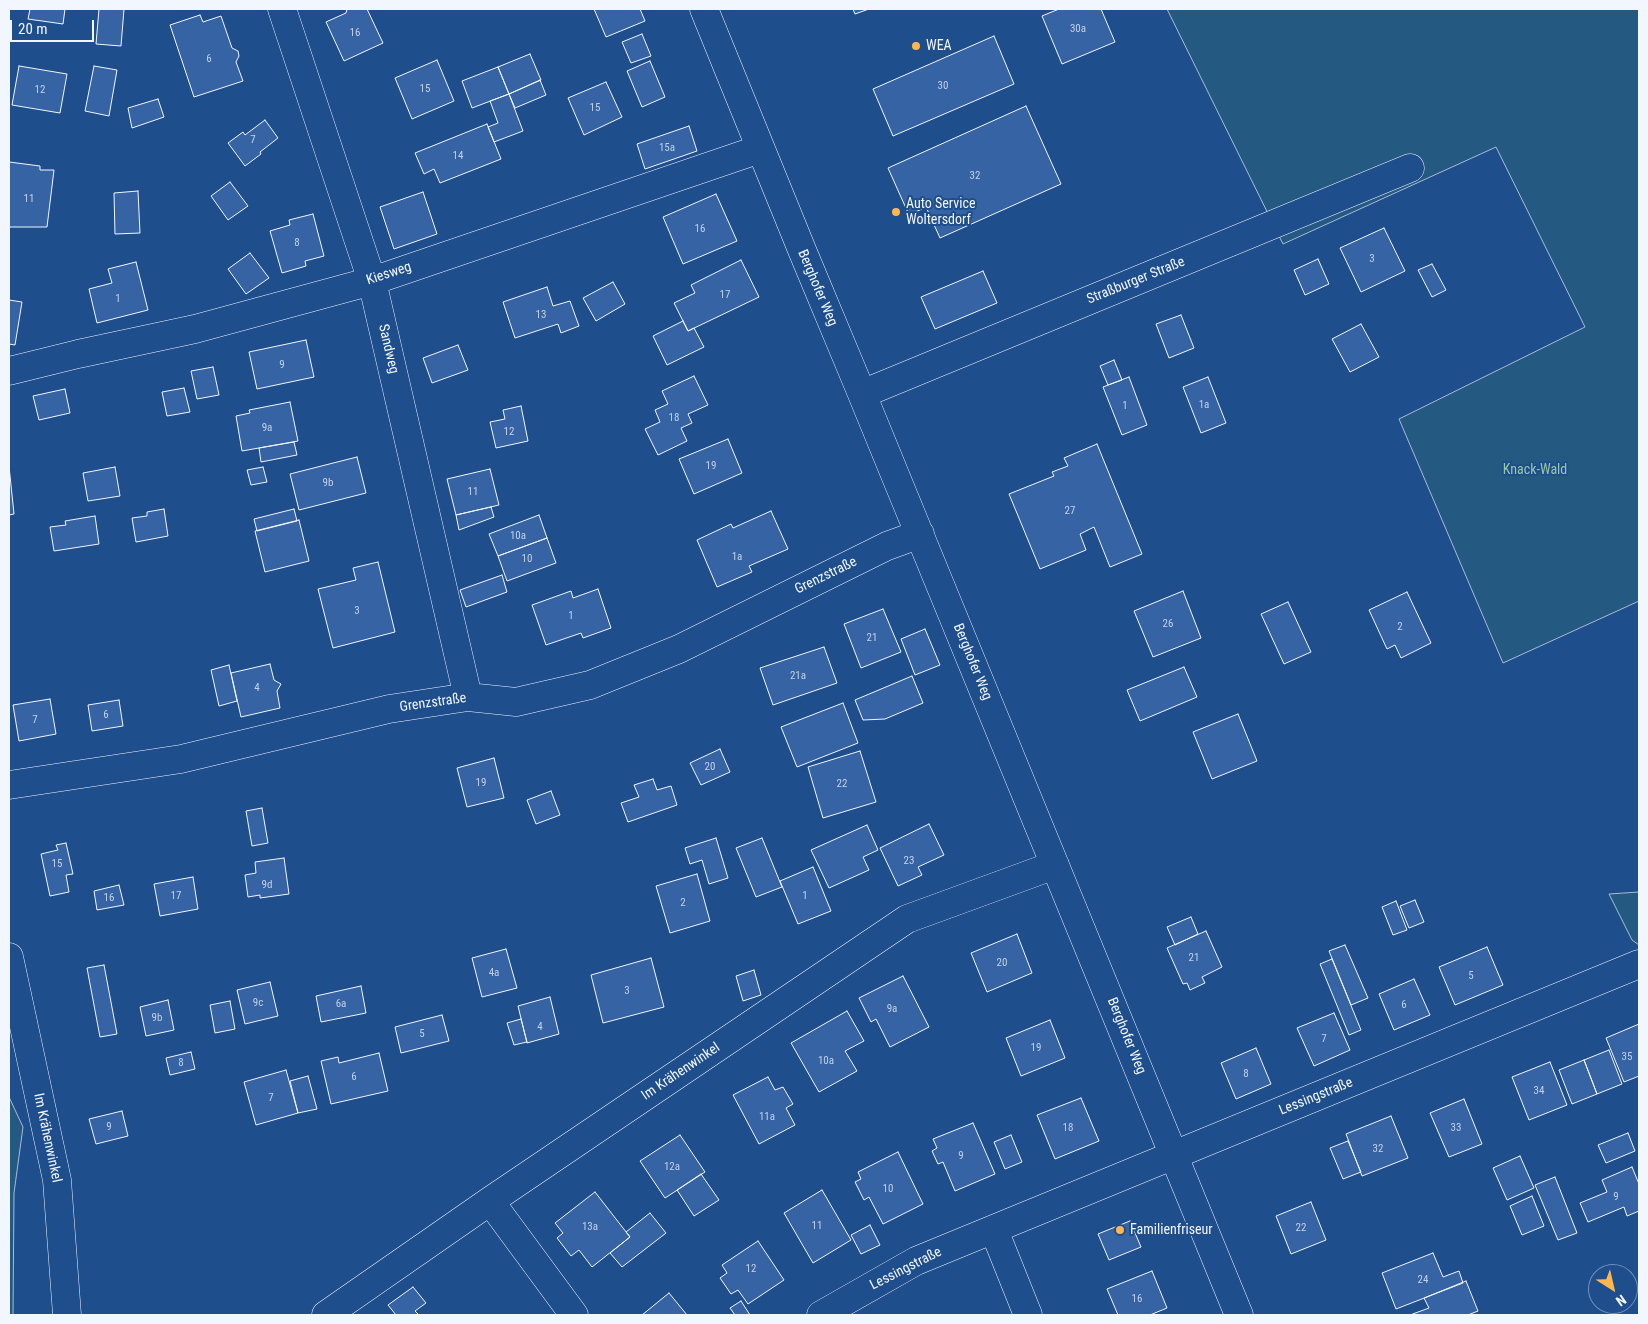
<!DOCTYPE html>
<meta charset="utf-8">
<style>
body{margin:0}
#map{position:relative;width:1648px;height:1324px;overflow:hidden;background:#1f4e8c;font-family:"Roboto Condensed",sans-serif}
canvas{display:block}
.frame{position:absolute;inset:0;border:10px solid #f2f6ff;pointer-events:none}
.north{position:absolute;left:1588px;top:1264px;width:50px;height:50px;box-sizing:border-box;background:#1f4e8c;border:1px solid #7391ba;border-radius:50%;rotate:145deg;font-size:14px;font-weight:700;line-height:20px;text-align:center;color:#f2f6ff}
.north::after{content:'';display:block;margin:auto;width:18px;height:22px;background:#ffb74d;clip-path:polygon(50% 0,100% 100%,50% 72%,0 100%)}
.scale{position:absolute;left:10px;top:20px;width:84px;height:22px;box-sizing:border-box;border:2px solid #f2f6ff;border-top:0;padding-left:6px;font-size:15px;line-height:18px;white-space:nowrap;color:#f2f6ff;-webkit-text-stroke:4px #1f4e8c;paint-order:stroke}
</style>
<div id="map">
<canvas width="1648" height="1324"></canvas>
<div class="frame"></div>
<div class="north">N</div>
<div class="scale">20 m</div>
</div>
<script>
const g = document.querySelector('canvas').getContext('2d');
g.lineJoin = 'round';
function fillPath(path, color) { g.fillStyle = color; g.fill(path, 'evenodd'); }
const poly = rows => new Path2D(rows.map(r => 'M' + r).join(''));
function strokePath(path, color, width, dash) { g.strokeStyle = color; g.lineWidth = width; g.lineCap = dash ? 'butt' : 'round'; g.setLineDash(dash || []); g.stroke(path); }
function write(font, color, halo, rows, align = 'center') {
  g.font = font + ' "Roboto Condensed",sans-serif'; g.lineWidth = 4; g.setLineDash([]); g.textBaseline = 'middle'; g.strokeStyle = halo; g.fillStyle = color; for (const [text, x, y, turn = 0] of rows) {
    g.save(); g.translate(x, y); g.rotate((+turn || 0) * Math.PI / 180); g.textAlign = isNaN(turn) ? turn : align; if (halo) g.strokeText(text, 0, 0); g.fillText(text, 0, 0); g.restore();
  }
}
const green = poly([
 [1167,9,1639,9,1639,601,1503,663,1399,419,1585,327,1496,147,1283,244,1167,9],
 [1639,892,1639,945,1632,940,1609,894,1639,892],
 [9,1097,23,1127,14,1193,13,1315,9,1315,9,1097]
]);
fillPath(green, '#245a82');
strokePath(green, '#a8bbd7', 1);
const building = poly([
 [30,9,65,9,63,24,28,19,30,9],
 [99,9,124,9,121,46,96,44,99,9],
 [347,9,367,9,383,43,344,61,326,22,346,13,347,9],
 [594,9,640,9,645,21,606,37,594,9],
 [853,9,869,9,855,14,853,9],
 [1059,9,1101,9,1115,42,1062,64,1042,16,1059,9],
 [200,15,203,22,221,16,232,48,238,51,239,56,236,62,243,81,194,97,170,25,200,15],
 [642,34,651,56,631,63,622,42,642,34],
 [994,36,1014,84,893,136,873,89,994,36],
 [530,54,541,80,509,94,498,67,530,54],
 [437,60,454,101,412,119,395,78,437,60],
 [650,61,665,97,642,107,627,71,650,61],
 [19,66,67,74,60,113,12,105,19,66],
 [94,66,117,70,109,116,85,111,94,66],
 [498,67,509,94,472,108,462,81,498,67],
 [540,80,546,95,515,108,509,94,540,80],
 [606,82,622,117,584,135,568,98,606,82],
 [509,94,523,131,494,142,488,127,498,123,490,101,509,94],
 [158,99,164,117,132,128,128,108,158,99],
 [1026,106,1061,184,940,238,926,207,909,215,888,168,1026,106],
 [265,120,278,138,260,152,261,154,245,166,228,143,243,132,245,135,265,120],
 [487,124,501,159,440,183,434,169,424,174,415,153,487,124],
 [689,126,697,151,645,169,637,144,689,126],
 [9,162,40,166,40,170,54,170,47,227,9,227,9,162],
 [230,182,248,206,228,220,211,196,230,182],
 [138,191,140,233,115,234,114,193,138,191],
 [423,192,437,234,394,249,380,207,423,192],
 [716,194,737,241,683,264,663,217,716,194],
 [313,214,324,256,305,261,306,266,282,273,270,231,290,225,289,220,313,214],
 [1384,228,1405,271,1361,292,1340,248,1384,228],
 [250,253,269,278,246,294,228,269,250,253],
 [1318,259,1329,284,1305,295,1294,270,1318,259],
 [741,260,759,297,688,331,674,303,695,293,691,285,741,260],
 [136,262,148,310,97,323,89,289,112,283,108,269,136,262],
 [1432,264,1446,290,1432,297,1418,270,1432,264],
 [983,271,997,303,935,329,921,297,983,271],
 [613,282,625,304,596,321,583,298,613,282],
 [547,287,553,306,570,301,579,326,561,333,558,324,515,338,503,302,547,287],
 [9,300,22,302,15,345,9,344,9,300],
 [1181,315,1194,348,1169,358,1156,324,1181,315],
 [683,321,688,331,694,328,704,347,667,365,653,336,683,321],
 [1361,324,1379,357,1350,372,1332,339,1361,324],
 [306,340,314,377,257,389,249,352,306,340],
 [458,345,468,370,432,383,423,358,458,345],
 [1114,360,1122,380,1108,385,1100,366,1114,360],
 [213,367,219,395,197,399,191,371,213,367],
 [694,376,708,405,688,414,692,423,681,428,687,441,658,455,645,429,660,422,655,410,668,404,662,391,694,376],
 [1129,377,1147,425,1122,435,1103,387,1129,377],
 [1208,377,1226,423,1201,433,1183,387,1208,377],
 [184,388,190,412,167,416,162,392,184,388],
 [65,389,70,413,39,420,33,396,65,389],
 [290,402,298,441,242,451,236,416,250,413,249,410,290,402],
 [521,406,528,441,496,448,490,422,505,419,503,410,521,406],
 [728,439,742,473,694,494,679,459,728,439],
 [294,442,297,455,261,462,259,448,294,442],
 [1097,444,1142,554,1110,567,1094,527,1080,534,1086,550,1040,569,1009,494,1054,476,1052,472,1068,466,1064,458,1097,444],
 [357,457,366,493,299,510,290,474,357,457],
 [9,466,14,514,9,515,9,466],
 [115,467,120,496,88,501,83,473,115,467],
 [263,467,267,482,251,485,247,470,263,467],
 [490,469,499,505,456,515,447,479,490,469],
 [491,507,494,517,459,530,456,515,491,507],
 [164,509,168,536,136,542,132,518,147,516,147,512,164,509],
 [294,509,297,521,257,531,254,519,294,509],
 [771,511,788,549,749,566,752,572,717,587,697,540,731,524,733,528,771,511],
 [539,515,547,538,498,556,489,534,539,515],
 [95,516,99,544,54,551,50,527,66,525,65,521,95,516],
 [299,520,309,561,265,572,255,531,299,520],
 [547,538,556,563,507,581,498,556,547,538],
 [378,562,395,632,333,648,318,589,356,580,353,568,378,562],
 [502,575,507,592,466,607,460,590,502,575],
 [598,589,611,628,583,638,581,633,546,645,532,605,571,591,573,598,598,589],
 [1183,591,1201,638,1153,657,1134,611,1183,591],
 [1407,592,1431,643,1401,658,1395,645,1387,649,1369,610,1407,592],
 [1288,602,1311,652,1284,664,1261,614,1288,602],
 [883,609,901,652,861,668,844,624,883,609],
 [925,629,940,665,915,675,901,639,925,629],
 [824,647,837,683,773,705,760,668,824,647],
 [270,664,274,680,281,684,277,691,280,708,241,717,231,673,270,664],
 [229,665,237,701,219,706,211,670,229,665],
 [1184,667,1197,697,1140,721,1127,690,1184,667],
 [912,676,923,703,885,719,863,720,855,700,912,676],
 [50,699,56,734,19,741,13,705,50,699],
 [119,700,123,726,92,731,88,705,119,700],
 [843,703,858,743,797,767,781,727,843,703],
 [1238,714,1257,761,1212,779,1193,732,1238,714],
 [720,749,730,772,701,785,690,763,720,749],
 [860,751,876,802,823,818,808,767,860,751],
 [494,758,504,798,467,807,457,768,494,758],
 [653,779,657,790,671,786,677,805,628,822,621,803,639,797,634,785,653,779],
 [551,791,560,815,536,824,527,800,551,791],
 [262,808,268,843,252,846,246,811,262,808],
 [929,824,944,855,918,867,922,875,898,886,880,848,929,824],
 [867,825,878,850,863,857,869,870,829,888,811,850,867,825],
 [716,838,728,878,709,884,702,860,690,864,685,848,716,838],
 [762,838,782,887,756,897,736,848,762,838],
 [66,843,73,874,66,875,69,892,50,896,41,854,58,850,56,845,66,843],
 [284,858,289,894,260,898,260,895,248,897,245,875,256,873,255,862,284,858],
 [813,867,831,911,798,924,780,881,813,867],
 [697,874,710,921,670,933,656,886,697,874],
 [193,877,198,909,160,916,154,884,193,877],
 [119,885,124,905,97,910,94,891,119,885],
 [1415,900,1424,922,1409,928,1400,906,1415,900],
 [1396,901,1407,930,1393,935,1382,907,1396,901],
 [1191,917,1198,934,1175,945,1167,927,1191,917],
 [1206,931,1222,967,1202,977,1205,983,1190,990,1187,983,1183,984,1167,948,1206,931],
 [1017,934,1032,973,987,992,971,953,1017,934],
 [1345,945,1368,998,1351,1005,1329,951,1345,945],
 [1487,947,1503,985,1455,1005,1439,967,1487,947],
 [506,949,517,988,482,997,472,958,506,949],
 [651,958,664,1007,603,1023,591,975,651,958],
 [1332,959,1361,1030,1349,1035,1320,964,1332,959],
 [104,965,117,1034,100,1037,87,968,104,965],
 [754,970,761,995,743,1001,736,976,754,970],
 [903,976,929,1027,890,1047,876,1019,871,1022,859,998,903,976],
 [1414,979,1430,1015,1394,1030,1379,994,1414,979],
 [270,982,278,1016,245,1024,237,990,270,982],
 [361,986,366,1013,321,1022,316,996,361,986],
 [550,997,559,1034,527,1043,518,1006,550,997],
 [168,1000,174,1030,146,1036,140,1007,168,1000],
 [230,1001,235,1029,215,1033,210,1005,230,1001],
 [847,1011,864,1041,845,1051,857,1071,819,1092,791,1043,847,1011],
 [1334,1013,1350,1050,1314,1066,1297,1028,1334,1013],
 [442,1015,449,1041,401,1053,395,1027,442,1015],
 [521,1019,527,1042,514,1045,507,1023,521,1019],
 [1050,1020,1065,1058,1021,1076,1006,1038,1050,1020],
 [1639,1024,1639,1076,1624,1082,1606,1038,1639,1024],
 [1256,1048,1271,1084,1236,1099,1221,1063,1256,1048],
 [1609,1050,1622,1084,1597,1094,1584,1060,1609,1050],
 [191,1052,195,1069,170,1075,166,1058,191,1052],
 [379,1053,388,1091,331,1104,321,1061,338,1057,339,1063,379,1053],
 [1584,1060,1597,1094,1572,1104,1559,1070,1584,1060],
 [1550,1062,1567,1105,1529,1120,1512,1077,1550,1062],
 [286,1070,298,1113,256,1125,244,1082,286,1070],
 [308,1076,317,1109,298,1113,290,1081,308,1076],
 [768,1077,775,1090,783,1087,793,1104,786,1108,795,1125,759,1144,733,1095,768,1077],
 [1081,1098,1099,1141,1055,1159,1037,1115,1081,1098],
 [1464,1099,1482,1144,1449,1157,1430,1113,1464,1099],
 [122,1111,128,1136,96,1144,89,1119,122,1111],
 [1391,1116,1408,1158,1362,1176,1346,1134,1391,1116],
 [973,1123,995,1174,955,1191,943,1162,938,1164,932,1151,937,1148,933,1139,973,1123],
 [1628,1133,1635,1151,1606,1163,1598,1145,1628,1133],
 [680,1135,705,1172,665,1198,640,1161,680,1135],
 [1011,1135,1022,1162,1005,1169,994,1142,1011,1135],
 [1348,1141,1361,1172,1343,1179,1330,1148,1348,1141],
 [898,1152,923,1204,883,1224,869,1197,864,1200,855,1182,861,1179,858,1172,898,1152],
 [1520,1156,1534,1188,1507,1200,1493,1168,1520,1156],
 [1632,1167,1639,1184,1639,1211,1627,1216,1624,1207,1588,1222,1580,1203,1607,1192,1602,1180,1632,1167],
 [701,1174,719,1200,694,1216,677,1190,701,1174],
 [1555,1177,1577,1233,1558,1240,1535,1185,1555,1177],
 [822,1190,851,1240,813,1263,784,1213,822,1190],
 [595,1192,630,1237,592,1267,579,1250,571,1256,557,1238,563,1233,555,1223,595,1192],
 [1532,1196,1544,1226,1522,1235,1510,1206,1532,1196],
 [1311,1202,1326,1240,1291,1254,1276,1216,1311,1202],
 [650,1213,666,1233,622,1267,610,1253,630,1237,626,1232,650,1213],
 [1130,1221,1141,1247,1109,1260,1098,1234,1130,1221],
 [870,1225,880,1245,861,1254,851,1235,870,1225],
 [758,1241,784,1280,748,1304,738,1290,731,1294,720,1278,727,1273,722,1265,758,1241],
 [1433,1253,1443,1277,1459,1271,1463,1283,1396,1309,1382,1273,1433,1253],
 [1152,1271,1167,1308,1150,1315,1118,1315,1107,1289,1152,1271],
 [1466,1281,1478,1311,1468,1315,1410,1315,1429,1308,1424,1298,1466,1281],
 [413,1287,426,1303,415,1311,419,1315,396,1315,388,1305,413,1287],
 [669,1293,687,1315,642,1315,669,1293],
 [741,1301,750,1315,735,1315,730,1308,741,1301]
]);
fillPath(building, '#3563a3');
strokePath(building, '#f2f6ff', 1);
const minor = poly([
 [282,9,372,281,468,697],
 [704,9,802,250,862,394,1239,1315],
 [9,371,78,354,195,329,372,281,760,149],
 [862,394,1410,168],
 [9,785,181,759,389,709,468,697,516,702,590,685,679,649,887,546,920,534],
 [9,957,57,1180,67,1315],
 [490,1201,574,1315],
 [994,1230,1028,1315],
 [326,1315,490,1201,907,919,1055,865],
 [821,1315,916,1261,1639,964]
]);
strokePath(minor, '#f2f6ff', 29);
strokePath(minor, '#1f4e8c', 28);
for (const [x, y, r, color] of [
 [916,46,5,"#ffb74d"],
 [896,212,5,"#ffb74d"],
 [1120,1230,5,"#ffb74d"]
]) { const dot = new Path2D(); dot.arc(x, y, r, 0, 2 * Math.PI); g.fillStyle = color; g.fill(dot); strokePath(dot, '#1f4e8c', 2); }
write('11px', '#c3d1e8', null, [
 ["30a",1078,29],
 ["16",355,33],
 ["6",209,59],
 ["30",943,86],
 ["15",425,89],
 ["12",40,90],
 ["15",595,108],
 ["7",253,140],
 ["15a",667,148],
 ["14",458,156],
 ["32",975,176],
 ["11",29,199],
 ["16",700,229],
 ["8",297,243],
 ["3",1372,259],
 ["17",725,295],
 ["1",118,299],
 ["13",541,315],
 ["9",282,365],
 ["1a",1204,405],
 ["1",1125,406],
 ["18",674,418],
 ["9a",267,428],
 ["12",509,432],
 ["19",711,466],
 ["9b",328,483],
 ["11",473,492],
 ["27",1070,511],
 ["10a",518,536],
 ["1a",737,557],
 ["10",527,559],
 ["3",357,611],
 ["1",571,616],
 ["26",1168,624],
 ["2",1400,627],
 ["21",872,638],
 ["21a",798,676],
 ["4",257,688],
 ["6",106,715],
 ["7",35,720],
 ["20",710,767],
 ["19",481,783],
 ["22",842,784],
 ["23",909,861],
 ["15",57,864],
 ["9d",267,885],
 ["17",176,896],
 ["1",805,896],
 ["16",109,898],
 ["2",683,903],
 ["21",1194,958],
 ["20",1002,963],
 ["4a",494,973],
 ["5",1471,976],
 ["3",627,991],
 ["9c",258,1003],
 ["6a",341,1004],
 ["6",1404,1005],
 ["9a",892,1009],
 ["9b",157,1018],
 ["4",540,1027],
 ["5",422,1034],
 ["7",1324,1039],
 ["19",1036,1048],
 ["35",1627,1057],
 ["10a",826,1061],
 ["8",181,1063],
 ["8",1246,1074],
 ["6",354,1077],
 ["34",1539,1091],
 ["7",271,1098],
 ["11a",767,1117],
 ["9",109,1127],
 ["18",1068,1128],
 ["33",1456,1128],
 ["32",1378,1149],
 ["9",961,1156],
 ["12a",672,1167],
 ["10",888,1189],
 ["9",1616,1197],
 ["11",817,1226],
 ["13a",590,1227],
 ["22",1301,1228],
 ["12",751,1269],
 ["24",1423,1280],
 ["16",1137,1299]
]);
write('14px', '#f2f6ff', '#1f4e8c', [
 ["WEA",926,46],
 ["Auto Service",906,204],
 ["Woltersdorf",906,220],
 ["Familienfriseur",1130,1230]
], 'left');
write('14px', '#f2f6ff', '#1f4e8c', [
 ["Kiesweg",389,274,-18],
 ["Straßburger Straße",1136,281,-22],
 ["Berghofer Weg",817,288,67],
 ["Sandweg",388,349,77],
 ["Grenzstraße",826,576,-26],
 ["Berghofer Weg",972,662,68],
 ["Grenzstraße",433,703,-8],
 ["Berghofer Weg",1126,1036,68],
 ["Im Krähenwinkel",681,1072,-34],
 ["Lessingstraße",1316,1097,-22],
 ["Im Krähenwinkel",47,1138,78],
 ["Lessingstraße",906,1269,-27]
]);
write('14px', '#97c8a6', '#1f4e8c', [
 ["Knack-Wald",1535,470]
]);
</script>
